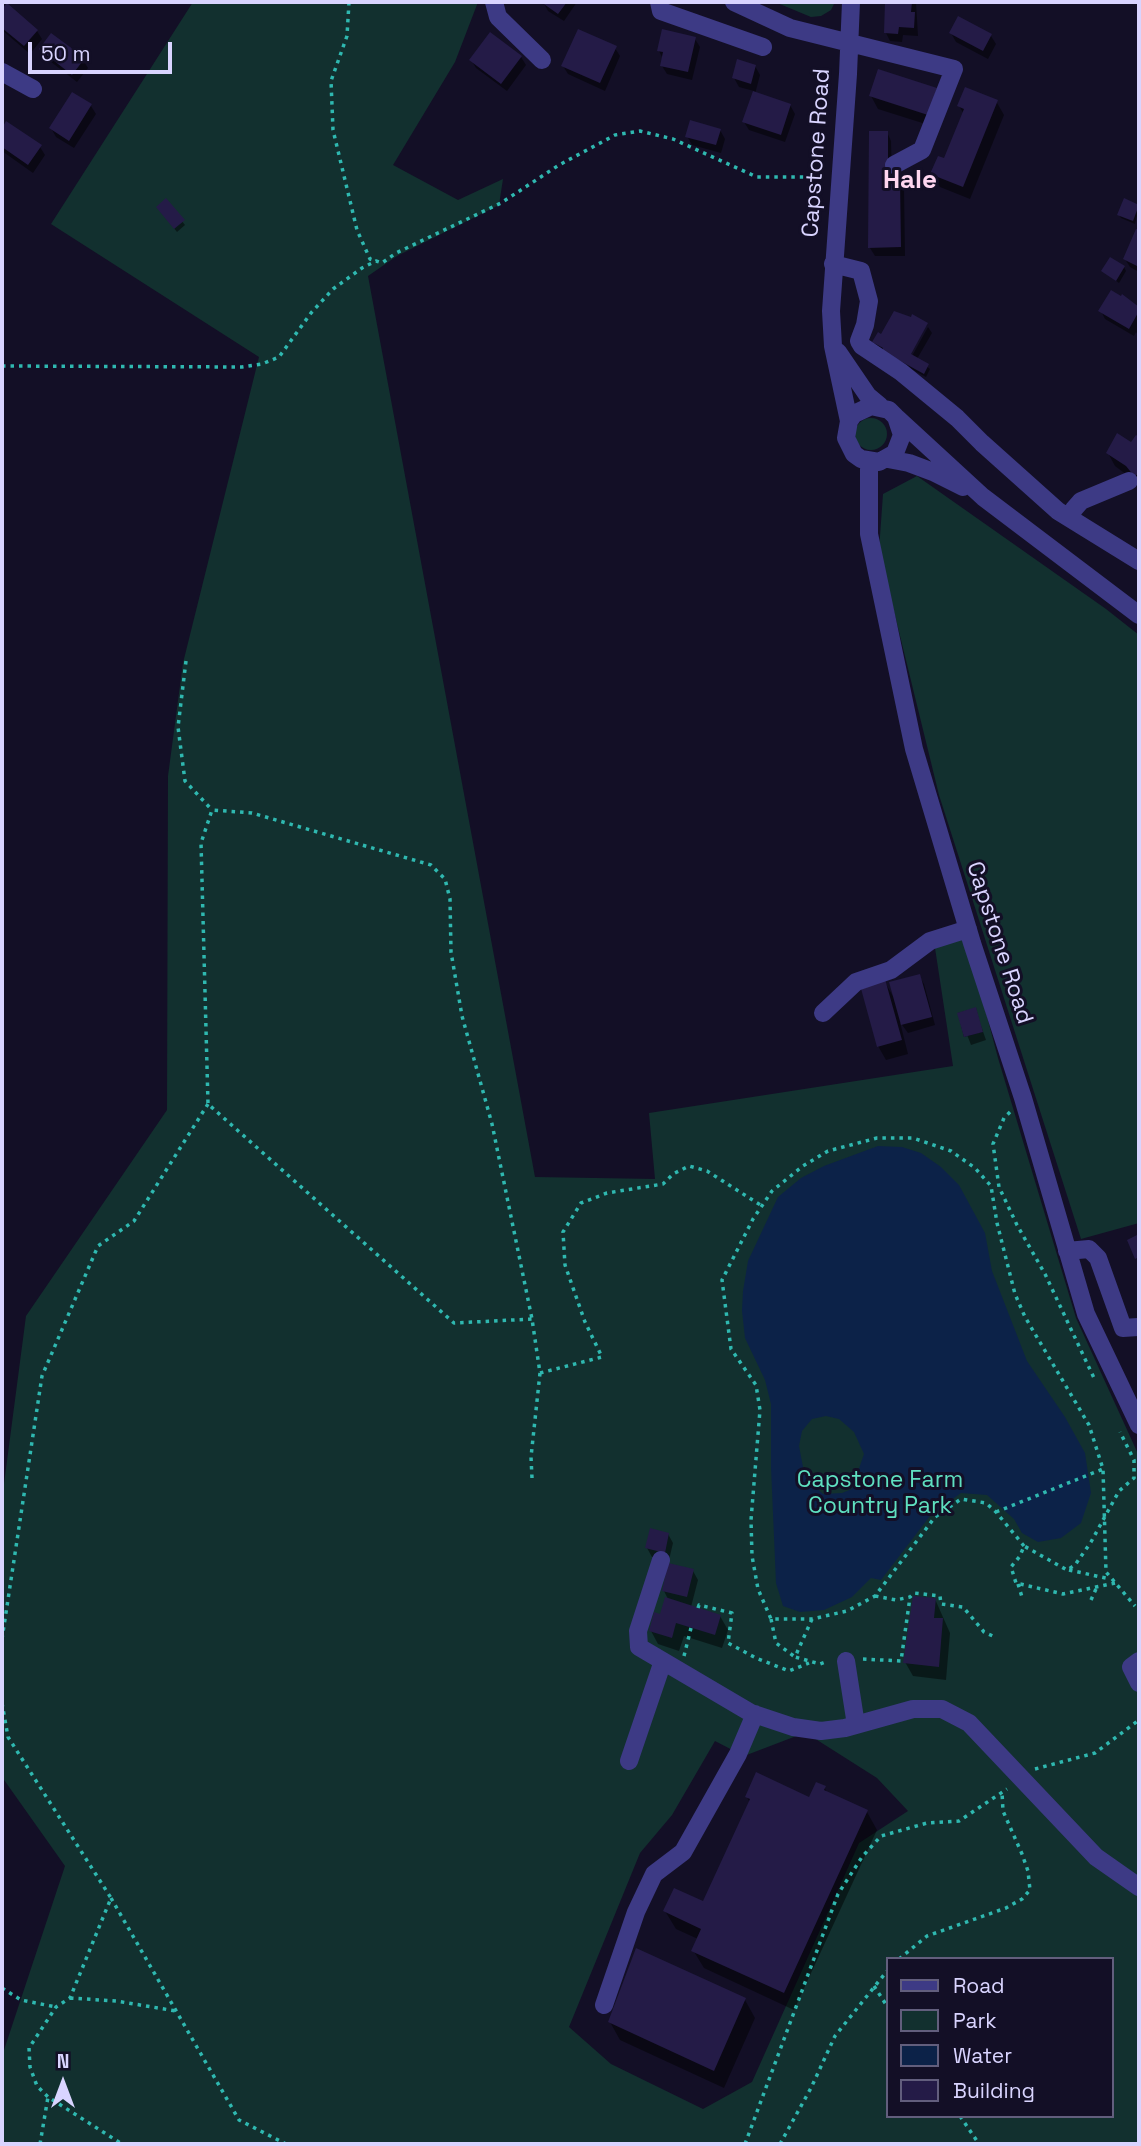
<!DOCTYPE html>
<style>
body{margin:0}
#map{position:relative;width:1141px;height:2146px;overflow:hidden;background:#130f26;font-family:"Space Grotesk",sans-serif}
canvas{display:block}
.frame{position:absolute;inset:0;border:4px solid #d9d4ff;pointer-events:none}
.legend{position:absolute;left:886px;top:1957px;width:228px;height:161px;box-sizing:border-box;background:#130f26;border:2px solid #625e7d;margin:0;padding:9px 12px;list-style:none;font-size:21px;color:#d9d4ff}
.legend li{display:flex;align-items:center;gap:14px;height:35px}
.legend b{width:35px;border:2px solid #625e7d}
.north{position:absolute;left:28px;top:2048px;width:70px;height:70px;-webkit-text-stroke:5px #130f26;paint-order:stroke;rotate:0deg;font-size:19px;font-weight:700;line-height:28px;text-align:center;color:#d9d4ff}
.north::after{content:'';display:block;margin:auto;width:24px;height:32px;background:#d9d4ff;clip-path:polygon(50% 0,100% 100%,50% 72%,0 100%)}
.scale{position:absolute;left:28px;top:42px;width:144px;height:32px;box-sizing:border-box;border:4px solid #d9d4ff;border-top:0;padding-left:9px;font-size:21px;line-height:24px;white-space:nowrap;color:#d9d4ff;-webkit-text-stroke:5px #130f26;paint-order:stroke}
</style>
<div id="map">
<canvas width="1141" height="2146"></canvas>
<div class="frame"></div>
<ul class="legend">
<li><b style="height:9px;background:#3d3a85"></b>Road</li>
<li><b style="height:19px;background:#12302f"></b>Park</li>
<li><b style="height:19px;background:#0c2248"></b>Water</li>
<li><b style="height:19px;background:#241b47"></b>Building</li>
</ul>
<div class="north">N</div>
<div class="scale">50 m</div>
</div>
<script>
const g = document.querySelector('canvas').getContext('2d');
g.lineJoin = 'round';
function fillPath(path, color) { g.fillStyle = color; g.fill(path, 'evenodd'); }
const poly = rows => new Path2D(rows.map(r => 'M' + r).join(''));
function strokePath(path, color, width, dash) { g.strokeStyle = color; g.lineWidth = width; g.lineCap = dash ? 'butt' : 'round'; g.setLineDash(dash || []); g.stroke(path); }
function write(font, color, halo, rows, align = 'center') {
  g.font = font + ' "Space Grotesk",sans-serif'; g.lineWidth = 6; g.setLineDash([]); g.textBaseline = 'middle'; g.strokeStyle = halo; g.fillStyle = color; for (const [text, x, y, turn = 0] of rows) {
    g.save(); g.translate(x, y); g.rotate((+turn || 0) * Math.PI / 180); g.textAlign = isNaN(turn) ? turn : align; if (halo) g.strokeText(text, 0, 0); g.fillText(text, 0, 0); g.restore();
  }
}
fillPath(poly([
 [193,2,478,2,455,62,393,165,458,200,503,179,499,205,397,256,368,276,535,1177,655,1179,649,1113,953,1066,935,948,966,937,998,1058,1076,1318,1139,1456,1139,2144,2,2144,2,2056,65,1866,2,1777,2,1499,26,1316,167,1110,168,776,183,663,259,357,51,224],
 [976,1008,982,1032,964,1037,958,1013],
 [799,1735,814,1738,877,1778,908,1811,859,1843,752,2082,703,2109,611,2064,569,2027,640,1853,672,1815,715,1741,744,1756],
 [887,1959,1111,1959,1111,2116,887,2116],
 [775,2,835,2,831,10,821,16,811,17],
 '855 434a16 16 0 1 1 32 0a16 16 0 1 1-32 0Z',
 [917,476,1106,609,1139,635,1139,1223,1081,1239,939,795,879,550,883,494]
]), '#12302f');
fillPath(poly([
 [878,1146,902,1147,921,1153,941,1167,959,1185,985,1233,992,1271,1027,1361,1065,1417,1085,1453,1091,1493,1081,1523,1061,1538,1038,1542,1022,1533,1014,1519,987,1495,961,1493,930,1516,881,1580,871,1578,852,1597,824,1610,800,1612,783,1606,776,1583,771,1467,771,1404,765,1380,745,1338,742,1311,743,1291,748,1261,778,1197,801,1178,824,1166],
 [826,1416,839,1419,854,1432,864,1454,852,1489,842,1493,823,1494,812,1484,803,1467,799,1446,802,1431,812,1419]
]), '#0c2248');
fillPath(poly([
 [543,2,577,2,564,21,548,11],
 [887,2,916,2,918,36,903,35,902,42,890,41,886,33],
 [7,6,37,31,42,39,30,54,2,30,2,12],
 [951,33,991,36,996,44,988,59,956,42],
 [695,39,700,47,692,80,667,74,662,66,663,59,659,51],
 [615,48,620,56,605,91,568,74,563,66],
 [41,49,83,60,88,68,77,82,46,58],
 [521,57,526,65,507,91,476,68,471,60],
 [755,66,760,75,755,94,790,105,795,114,785,142,749,130,744,122,754,91,739,87,734,78],
 [935,89,935,127,878,109,871,96],
 [73,94,91,106,96,114,74,148,56,137,51,128],
 [996,101,1004,115,970,199,940,187,932,174,945,160,964,114,959,106],
 [7,124,40,147,45,155,33,173,2,151,2,131],
 [720,130,725,139,721,153,692,145,687,136],
 [887,132,891,141,892,181,899,181,904,189,905,256,875,256,870,248],
 [166,201,185,225,177,232,160,211],
 [1125,201,1139,208,1135,224,1121,218,1119,215],
 [1137,231,1139,232,1139,272,1130,267,1125,259],
 [1124,267,1126,271,1119,283,1103,271],
 [1122,297,1139,309,1139,337,1136,332,1134,336,1105,319,1101,311],
 [895,313,912,319,913,317,928,326,925,325,908,356,912,356,928,327,932,333,917,359,930,369,926,377,911,369,910,371,879,351,874,342,879,334,882,336],
 [1137,437,1139,439,1139,484,1115,466,1108,453,1132,444],
 [919,976,924,984,935,1025,908,1033,900,1022,908,1054,886,1060,878,1046,884,981,893,996],
 [975,1009,986,1040,971,1045,959,1014],
 [668,1534,673,1543,669,1560,652,1557,647,1548],
 [693,1571,698,1580,691,1607,720,1616,728,1630,722,1648,684,1636,679,1651,658,1644,651,1631,669,1601,664,1591],
 [935,1599,950,1633,946,1680,913,1676,905,1662],
 [824,1787,828,1794,867,1812,877,1830,794,2010,704,1968,693,1950,698,1939,676,1929,665,1911,704,1903,750,1803,747,1797,809,1799],
 [745,2000,755,2018,724,2088,620,2040,610,2022]
]), '#0007');
fillPath(poly([
 [541,2,567,2,558,14],
 [885,2,912,2,911,12,915,12,914,28,899,27,898,34,884,33],
 [7,3,38,30,24,46,2,28,2,9],
 [958,16,992,34,983,51,949,33],
 [578,29,617,46,600,83,561,66],
 [662,29,696,37,688,72,660,66,663,52,657,51],
 [490,32,522,56,501,84,469,60],
 [51,33,85,58,72,75,39,49],
 [737,59,756,65,751,84,732,78],
 [878,69,937,88,928,115,869,96],
 [965,87,998,100,963,187,930,174,938,156,944,158,964,109,957,106],
 [753,91,791,104,781,135,742,122],
 [72,92,92,104,69,141,49,128],
 [690,120,721,129,716,145,685,137],
 [6,121,42,145,28,165,2,147,2,128],
 [869,131,888,131,888,179,900,179,901,247,868,248],
 [166,198,185,220,174,229,156,207],
 [1124,198,1139,205,1133,221,1117,215],
 [1136,229,1139,230,1139,267,1123,259],
 [1110,257,1125,266,1116,281,1101,271],
 [1111,290,1121,296,1122,294,1139,307,1139,311,1129,329,1098,311],
 [894,311,911,317,912,314,928,323,911,354,929,364,924,374,882,351,883,348,872,342,878,332,881,334],
 [1117,433,1131,442,1136,435,1139,437,1139,474,1134,476,1126,466,1106,453],
 [920,974,932,1017,901,1025,889,982],
 [885,979,902,1040,877,1047,860,985],
 [976,1007,983,1032,964,1037,957,1013],
 [1139,1234,1139,1257,1135,1259,1127,1240],
 [650,1528,669,1533,665,1553,645,1548],
 [668,1563,694,1569,687,1597,662,1591],
 [913,1596,936,1598,934,1618,943,1618,939,1667,903,1663],
 [665,1597,721,1615,715,1635,676,1623,672,1638,649,1631,654,1612,660,1614],
 [756,1772,809,1797,816,1782,826,1786,824,1790,868,1810,784,1993,691,1951,701,1929,663,1911,674,1888,703,1901,750,1799,745,1797],
 [636,1948,746,1998,714,2071,608,2022]
]), '#241b47');
strokePath(poly([
 [349,2,347,36,331,81,333,130,357,230,370,259,376,261],
 [2,366,242,367,262,364,279,357,311,313,333,289,362,268,376,261,382,263,396,253,501,203,559,165,615,135,640,131,673,139,757,177,823,177],
 [186,661,178,727,185,781,212,810],
 [1010,1112,1004,1118,993,1144,999,1187,1017,1225,1045,1274,1094,1378],
 [540,1373,602,1357,585,1322,565,1265,563,1232,581,1203,607,1193,663,1184,673,1174,689,1166,707,1171,762,1206],
 [532,1478,531,1457,540,1373,532,1319,492,1124,462,1016,451,952,450,899,445,879,431,865,252,813,212,810,201,843,208,1104,454,1323,532,1319],
 [996,1512,1103,1469],
 [1024,1546,996,1512,986,1503,961,1499,935,1517,875,1596,847,1611,812,1619,771,1619,758,1589,752,1556,751,1520,760,1410,756,1385,731,1349,722,1280,753,1219,772,1191,803,1166,828,1151,877,1138,913,1138,951,1151,975,1168,991,1186,997,1223,1015,1294,1025,1317,1089,1425,1103,1469,1106,1572,1135,1606],
 [1069,1570,1110,1579],
 [1115,1583,1063,1594,1016,1583,1011,1567,1020,1556,1024,1546,1067,1570,1075,1565,1091,1542,1119,1491,1134,1478,1134,1460,1120,1432],
 [1018,1584,1022,1597],
 [875,1596,896,1600,910,1597,914,1593,940,1596,941,1604,963,1607,984,1632,995,1637],
 [1091,1600,1096,1589],
 [698,1608,699,1605,732,1613,728,1643,756,1658,789,1671,809,1663],
 [771,1619,776,1643,795,1657],
 [812,1619,795,1657,820,1664,828,1661],
 [2,1639,42,1376,98,1246,134,1221,208,1104],
 [684,1656,691,1628],
 [863,1659,901,1661,910,1597],
 [2,1703,8,1737,111,1898,70,1998,56,2007,29,2048,30,2067,37,2086,48,2097,122,2144],
 [1035,1769,1095,1753,1139,1720],
 [111,1898,239,2120,286,2144],
 [899,1959,927,1936,1006,1908,1022,1899,1030,1890,1028,1871,1022,1854,1003,1811,1002,1792],
 [874,1986,887,2006],
 [2,1988,21,2000,56,2007],
 [70,1998,116,2001,176,2011],
 [960,2116,979,2144],
 [40,2144,48,2097],
 [745,2144,838,1894,862,1857,881,1836,927,1823,959,1821,1007,1789],
 [780,2144,811,2088,835,2036,887,1971]
]), '#2fb8b0', 3.5, [3.5, 5]);
strokePath(poly([
 [494,2,498,17,542,60],
 [659,2,661,11,763,47],
 [734,2,790,28,954,69,922,150,894,165],
 [2,72,33,89],
 [833,264,861,271,869,301,865,325,859,341,862,346,901,372,957,418,982,443,1058,511,1139,561],
 [838,352,868,396,880,406],
 [896,417,902,435,895,453,879,462,861,459,854,454,846,438,849,421,854,414,871,406,889,410,896,417,983,497,1139,615],
 [849,421,833,346,831,311,848,74,851,2],
 [888,459,909,463,933,472,963,487],
 [869,462,869,534,914,749,972,943,1023,1098,1086,1314,1139,1425],
 [1070,518,1074,509,1081,501,1129,481],
 [823,1013,856,982,891,970,930,941,968,929],
 [1067,1251,1089,1249,1098,1258,1123,1328,1138,1327],
 [661,1560,638,1631,639,1647,751,1713,793,1727,821,1731,845,1728,913,1709,942,1709,969,1723,1096,1857,1139,1887],
 [846,1661,856,1725],
 [1139,1661,1131,1667,1139,1683],
 [629,1761,663,1661],
 [604,2005,636,1912,654,1874,683,1852,738,1754,755,1714]
]), '#3d3a85', 18);
write('23px', '#d9d4ff', '#130f26', [
 ["Capstone Road",817,153,-86],
 ["Capstone Road",999,943,72]
]);
write('23px', '#5fe0c0', '#130f26', [
 ["Capstone Farm",880,1481],
 ["Country Park",880,1507]
]);
write('bold 26px', '#ffd6f0', '#130f26', [
 ["Hale",910,181]
]);
</script>
